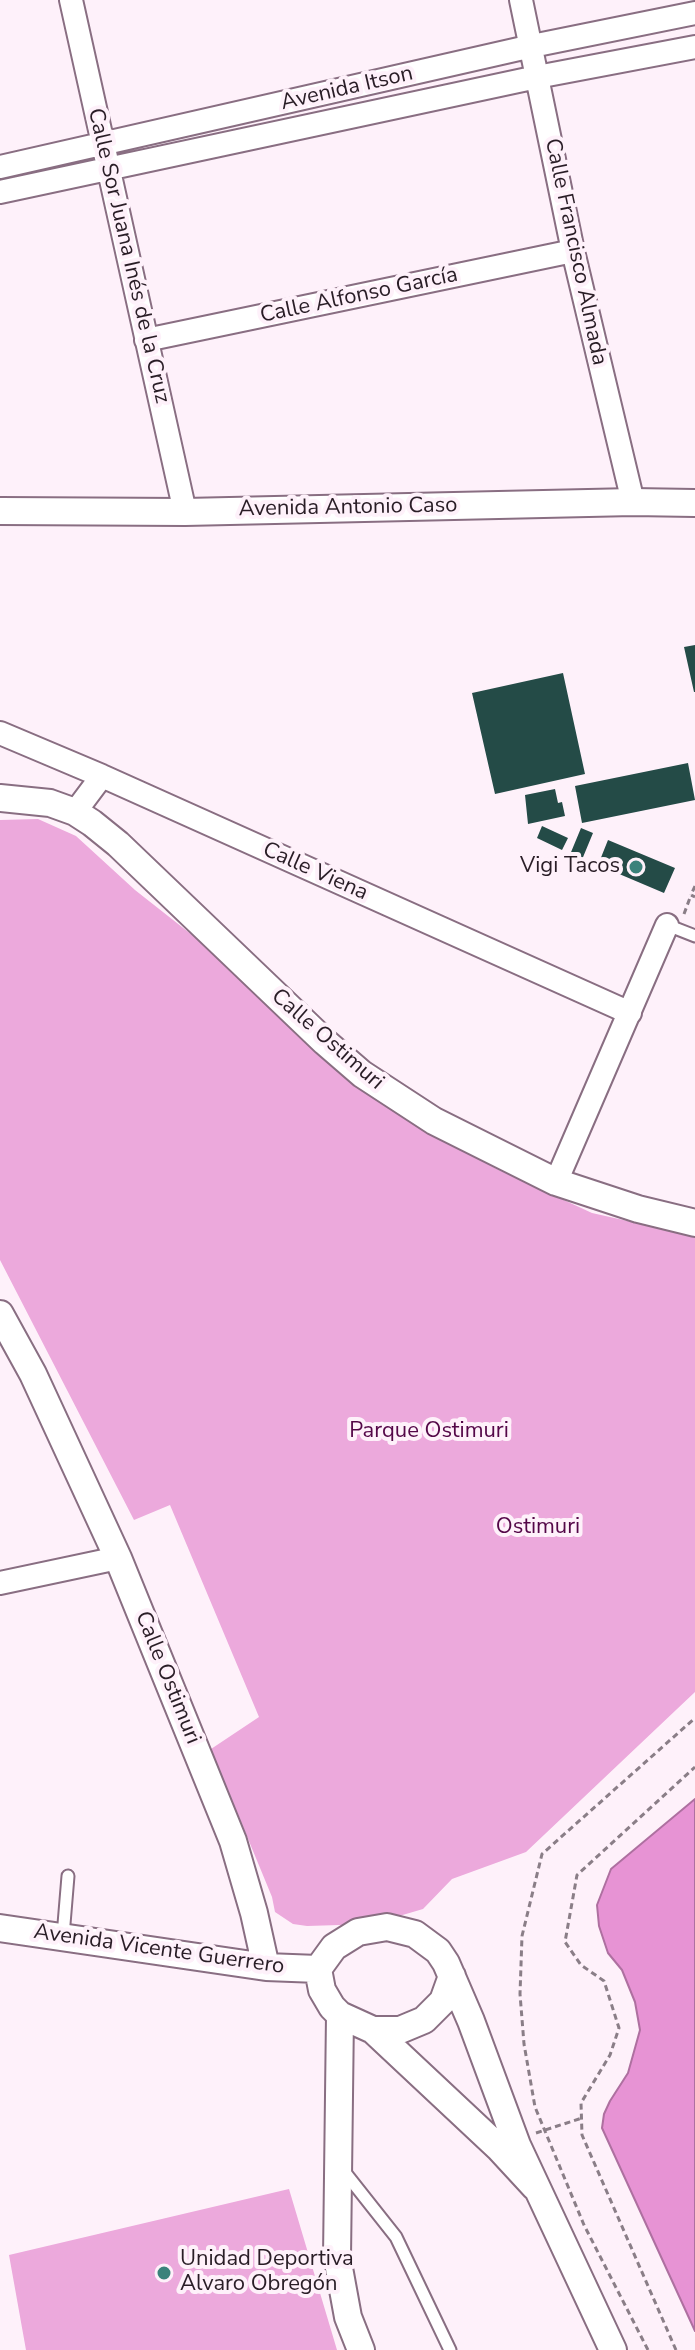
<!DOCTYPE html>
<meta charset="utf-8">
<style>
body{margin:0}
canvas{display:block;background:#fef1fa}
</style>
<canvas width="695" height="2350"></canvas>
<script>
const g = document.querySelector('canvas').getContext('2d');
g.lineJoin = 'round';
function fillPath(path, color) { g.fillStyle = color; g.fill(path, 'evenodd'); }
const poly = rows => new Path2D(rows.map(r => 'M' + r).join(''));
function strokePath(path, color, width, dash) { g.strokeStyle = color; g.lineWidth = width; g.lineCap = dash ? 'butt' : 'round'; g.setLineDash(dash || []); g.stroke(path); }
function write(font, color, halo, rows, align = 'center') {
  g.font = font + ' "Nunito Sans",sans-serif'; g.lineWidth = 8; g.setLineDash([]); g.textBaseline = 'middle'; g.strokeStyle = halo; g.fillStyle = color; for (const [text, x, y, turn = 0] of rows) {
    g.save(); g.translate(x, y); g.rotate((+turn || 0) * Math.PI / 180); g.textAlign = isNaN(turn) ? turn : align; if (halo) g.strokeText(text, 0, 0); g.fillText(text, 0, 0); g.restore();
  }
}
fillPath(poly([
 [38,819,76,836,135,890,234,968,332,1063,410,1122,499,1170,592,1213,695,1236,695,1692,526,1852,452,1879,423,1909,372,1924,307,1926,293,1924,275,1912,272,1897,211,1749,259,1717,170,1505,134,1520,0,1260,0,820],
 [289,2189,337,2350,26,2350,9,2255]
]), '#eca9dc');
const water = poly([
 [695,1799,695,2331,602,2128,604,2114,610,2101,628,2073,640,2030,635,2002,622,1970,608,1953,599,1926,597,1905,611,1869,695,1799]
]);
fillPath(water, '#e793d4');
strokePath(water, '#ae70a0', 2);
fillPath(poly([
 [695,645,695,692,694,692,684,647],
 [563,673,585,774,495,794,472,693],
 [688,763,695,800,582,823,575,786],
 [555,789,558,803,562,802,565,816,528,824,525,795],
 [542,826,568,838,562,850,537,838],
 [581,828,593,833,581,862,569,857],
 [608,840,675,868,664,893,598,865]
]), '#244b47');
const service = poly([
 [667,925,695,936],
 [63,1936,68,1876],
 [343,2170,396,2237,450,2350]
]);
const minor = poly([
 [71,0,185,512],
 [521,0,573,251,633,502],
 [0,167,532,46,695,13],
 [0,192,537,77,695,47],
 [146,340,573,251],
 [0,733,102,776,630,1013],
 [75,812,102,776],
 [556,1182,667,925],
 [0,1583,118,1558]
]);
const tertiary = poly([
 [0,511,185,512,633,502,695,503],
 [0,798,50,803,75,812,92,823,118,844,325,1042,362,1074,434,1121,556,1182,638,1209,695,1223],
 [0,1314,33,1374,118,1558,233,1841,254,1913,266,1967],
 [0,1928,266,1967,318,1969],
 [340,2015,337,2257,348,2317,361,2350],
 [373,2030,400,2030,424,2020,443,2001,452,1976],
 [535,2187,499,2148,373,2030,340,2015,332,2007,322,1990,318,1969,334,1947,358,1932,387,1927,415,1934,438,1951,446,1963,471,2021,517,2145,613,2350]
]);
strokePath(service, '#896e82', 15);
strokePath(minor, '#896e82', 26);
strokePath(tertiary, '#896e82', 30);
strokePath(poly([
 [695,886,691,895,695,897],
 [684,914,691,895],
 [536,2133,582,2118],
 [648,2350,584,2225,535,2107,524,2044,520,1994,522,1936,542,1854,695,1718],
 [676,2350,582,2135,581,2103,610,2055,619,2028,604,1981,581,1965,565,1942,577,1875,695,1767]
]), '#8a7e87', 3, [6, 4]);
strokePath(service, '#fff', 11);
strokePath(minor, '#fff', 22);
strokePath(tertiary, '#fff', 26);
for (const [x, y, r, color] of [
 [636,867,8,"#3b827b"],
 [164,2273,8,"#3b827b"]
]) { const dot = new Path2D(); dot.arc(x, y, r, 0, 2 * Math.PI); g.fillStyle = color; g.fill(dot); strokePath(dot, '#fef1fa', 3); }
write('22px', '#291d26', '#fef1fa', [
 ["Avenida Itson",347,89,-13],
 ["Calle Francisco Almada",575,252,78],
 ["Calle Sor Juana Inés de la Cruz",128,256,77],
 ["Calle Alfonso García",359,296,-12],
 ["Avenida Antonio Caso",348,508,-1],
 ["Calle Viena",315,872,24],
 ["Calle Ostimuri",327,1040,41],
 ["Calle Ostimuri",167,1678,68],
 ["Avenida Vicente Guerrero",159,1950,8]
]);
write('22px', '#291d26', '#fef1fa', [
 ["Vigi Tacos",620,867],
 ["Unidad Deportiva",180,2260,"left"],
 ["Alvaro Obregón",180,2285,"left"]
], 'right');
write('22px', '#540748', '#fef1fa', [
 ["Parque Ostimuri",429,1432],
 ["Ostimuri",538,1528]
]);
</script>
